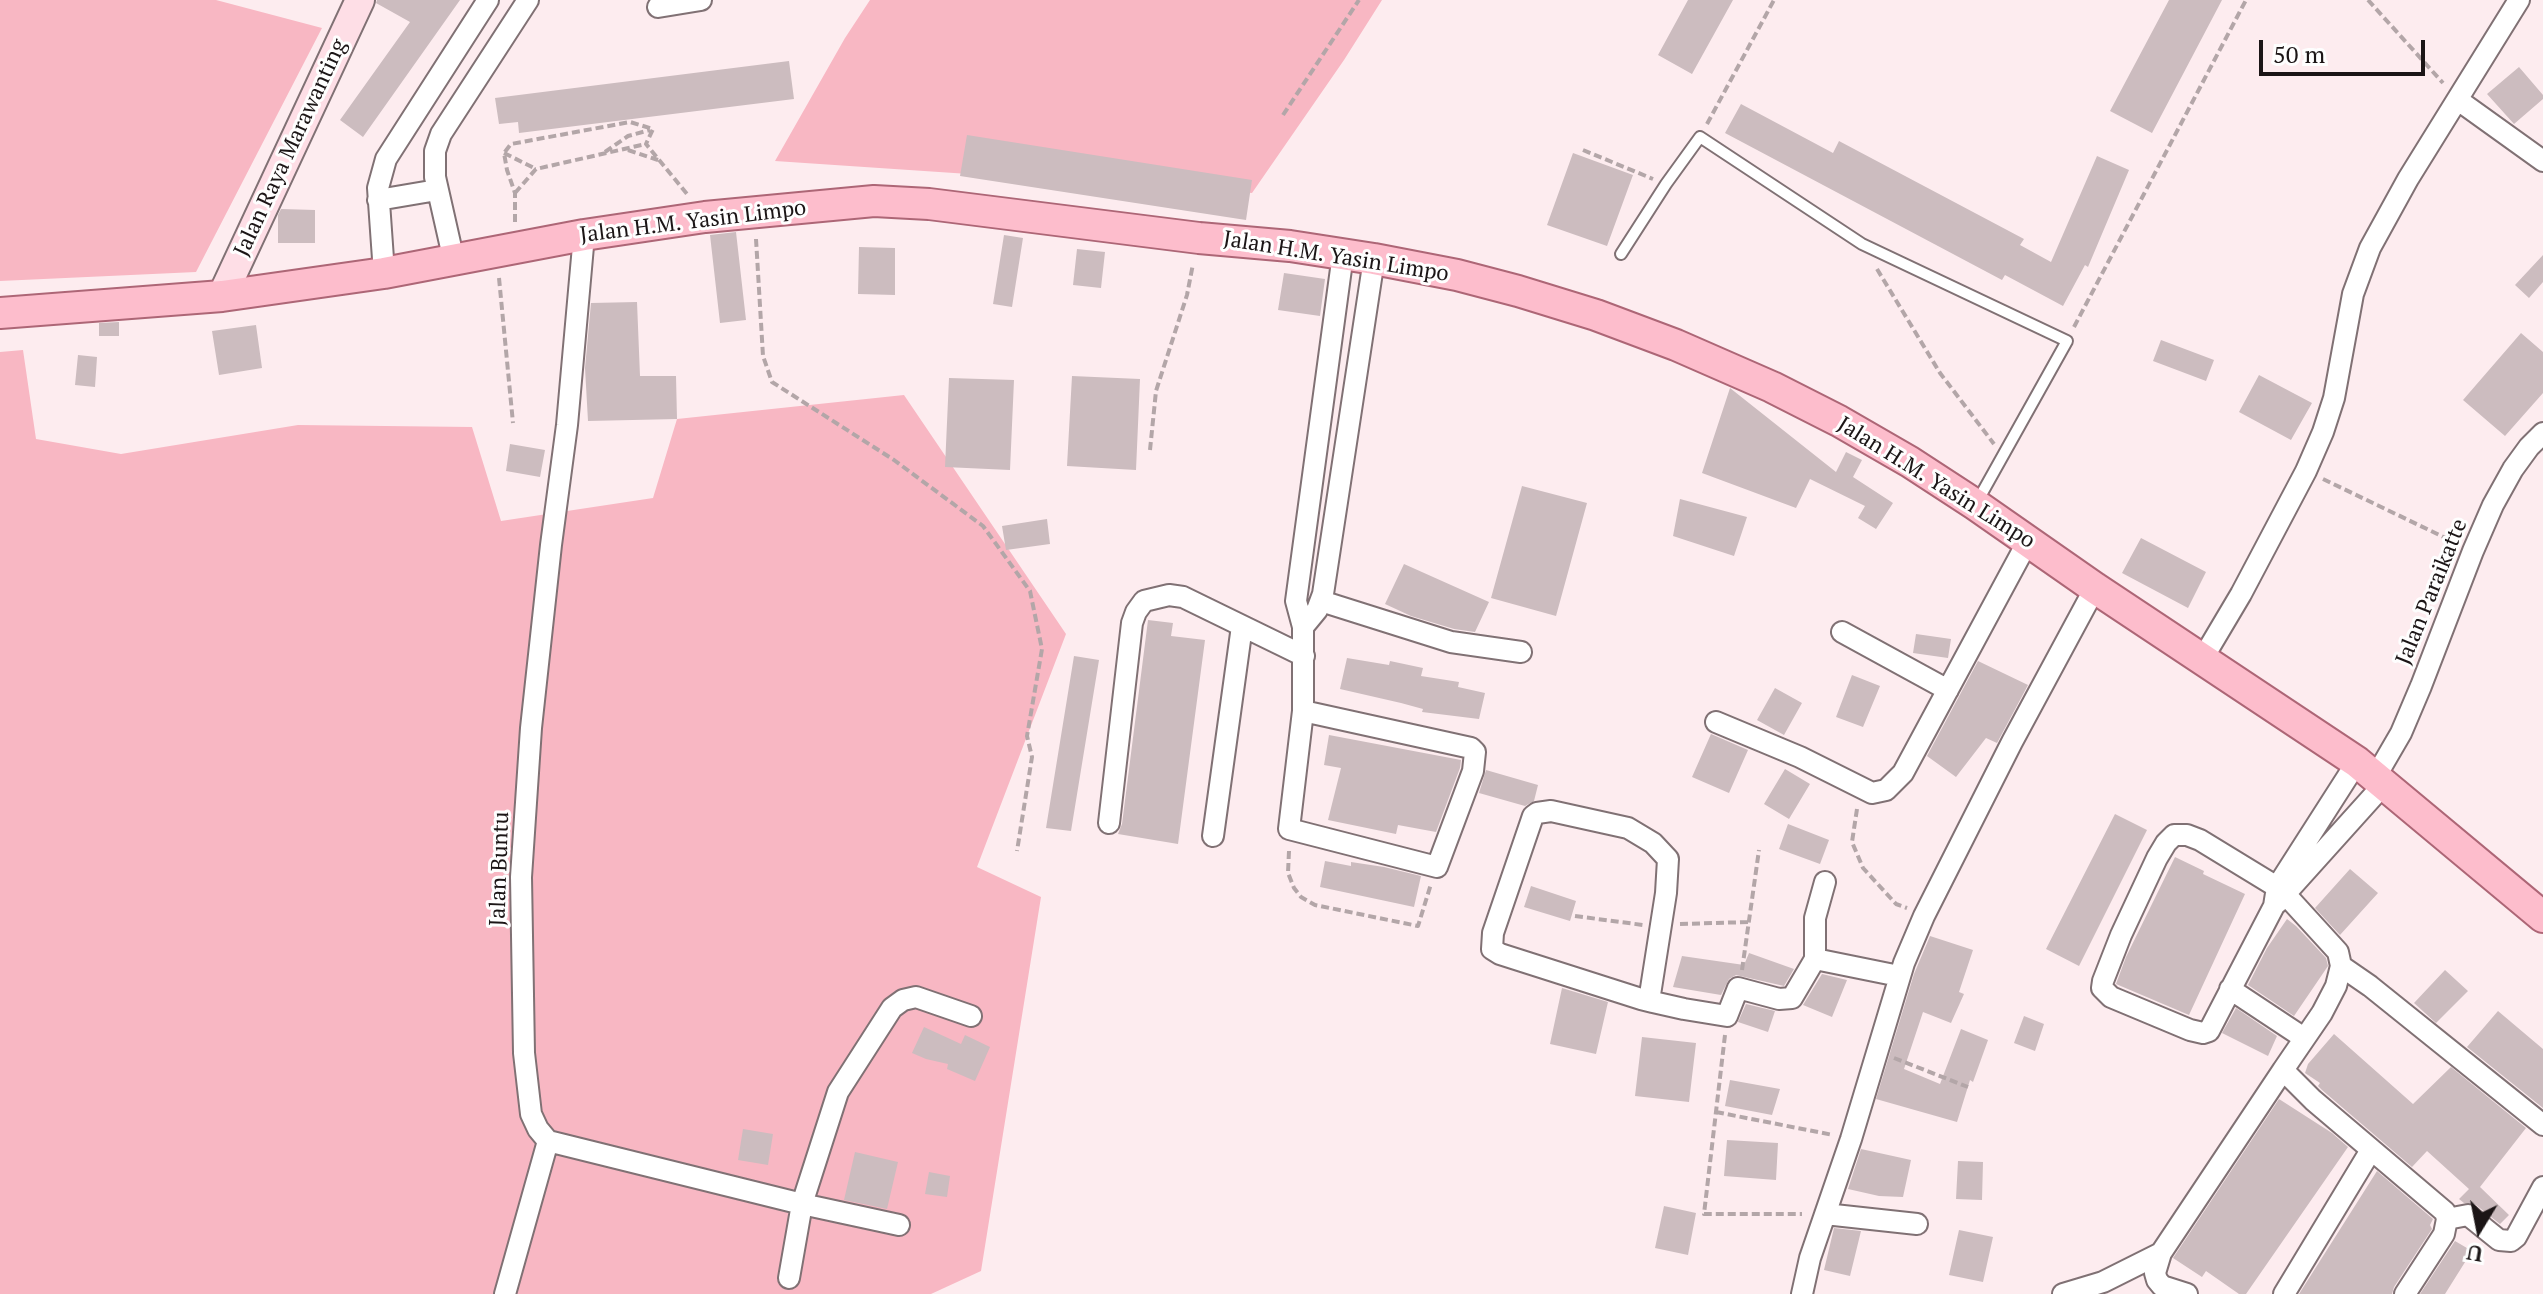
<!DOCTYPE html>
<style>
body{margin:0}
#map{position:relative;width:2543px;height:1294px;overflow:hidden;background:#fdecef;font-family:"PT Serif",serif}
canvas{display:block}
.north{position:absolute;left:2439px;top:1190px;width:80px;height:80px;-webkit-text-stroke:6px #fefefe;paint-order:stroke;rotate:190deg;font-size:22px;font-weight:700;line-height:32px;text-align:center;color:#1b1516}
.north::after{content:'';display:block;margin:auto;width:28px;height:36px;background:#1b1516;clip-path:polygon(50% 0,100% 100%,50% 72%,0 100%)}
.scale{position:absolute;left:2259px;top:40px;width:166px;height:36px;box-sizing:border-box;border:4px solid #1b1516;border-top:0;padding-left:10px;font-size:24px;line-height:28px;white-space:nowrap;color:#1b1516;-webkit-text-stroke:6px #fefefe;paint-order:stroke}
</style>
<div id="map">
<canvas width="2543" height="1294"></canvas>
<div class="north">U</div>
<div class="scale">50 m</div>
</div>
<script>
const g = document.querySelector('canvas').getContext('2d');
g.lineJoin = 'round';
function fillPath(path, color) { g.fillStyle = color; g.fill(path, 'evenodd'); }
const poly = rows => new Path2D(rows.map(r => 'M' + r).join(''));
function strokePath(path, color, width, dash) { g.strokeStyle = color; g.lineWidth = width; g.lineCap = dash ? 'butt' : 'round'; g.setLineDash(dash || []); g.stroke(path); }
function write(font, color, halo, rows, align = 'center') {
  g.font = font + ' "PT Serif",serif'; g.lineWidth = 6; g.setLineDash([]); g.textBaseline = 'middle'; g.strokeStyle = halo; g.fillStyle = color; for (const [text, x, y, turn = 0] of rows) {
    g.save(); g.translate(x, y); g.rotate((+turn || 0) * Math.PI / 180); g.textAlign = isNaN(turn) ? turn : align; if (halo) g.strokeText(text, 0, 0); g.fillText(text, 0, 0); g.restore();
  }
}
fillPath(poly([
 [0,0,216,0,322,28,196,272,0,281],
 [870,0,1382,0,1344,60,1252,193,775,161,845,38],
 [23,350,36,439,121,454,298,425,472,427,501,521,653,498,677,419,904,395,1066,634,977,867,1041,897,981,1271,931,1294,0,1294,0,352]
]), '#f8b7c3');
fillPath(poly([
 [377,0,460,0,363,137,340,120,410,22,376,3],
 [1688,0,1733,0,1692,74,1658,55],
 [2169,0,2222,0,2152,133,2110,111],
 [789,61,794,99,519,133,518,122,499,124,495,98],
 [2519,67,2543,95,2543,99,2514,124,2487,94],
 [1741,104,1833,153,1839,141,2024,239,2020,245,2051,262,2097,156,2129,170,2088,267,2085,265,2063,306,2005,275,2002,280,1725,133],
 [967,135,1252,180,1246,220,960,176],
 [1573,153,1633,175,1607,246,1547,225],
 [281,209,315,210,315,243,278,243,278,215],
 [736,232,746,320,720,323,710,235],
 [1004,235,1023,238,1012,307,993,304],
 [859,247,895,248,895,295,858,294],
 [1077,249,1105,252,1101,288,1073,285],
 [2543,255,2543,282,2529,298,2515,285],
 [1284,273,1325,279,1320,316,1278,310],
 [637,302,640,376,676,376,677,419,588,421,585,368,591,303],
 [119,322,119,336,99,336,99,323],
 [256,325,262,368,219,375,212,331],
 [2521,333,2543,352,2543,393,2505,436,2463,400],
 [2161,340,2214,360,2206,381,2153,361],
 [78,355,97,357,95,387,75,385],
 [2259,375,2312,403,2291,440,2239,412],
 [1072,376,1140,379,1136,470,1067,466],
 [949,378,1014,380,1010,470,945,467],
 [1730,388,1836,472,1846,452,1862,460,1853,477,1893,503,1876,529,1858,518,1865,506,1810,479,1796,508,1702,473],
 [510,444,545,450,540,477,506,471],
 [1522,486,1587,503,1556,616,1491,598],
 [1680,499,1747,517,1734,556,1673,536],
 [1047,519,1050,544,1006,550,1002,526],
 [2141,538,2206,572,2188,608,2122,573],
 [1404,564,1489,602,1475,632,1454,629,1411,616,1385,604],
 [1148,620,1173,623,1171,636,1205,640,1178,844,1118,834,1122,824],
 [1916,634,1951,639,1948,658,1913,653],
 [1074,656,1099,660,1071,831,1046,828],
 [1347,658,1389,665,1390,661,1423,668,1421,676,1459,682,1458,687,1485,693,1479,719,1422,712,1423,709,1401,703,1340,689],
 [1978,661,2028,685,1997,743,1986,738,1956,777,1927,756],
 [1852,675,1880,686,1863,727,1836,717],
 [1775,688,1802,703,1784,735,1757,720],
 [1711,734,1748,750,1729,793,1692,777],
 [1329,735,1461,760,1460,768,1436,832,1398,825,1396,834,1328,820,1341,768,1324,765],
 [1785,769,1810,784,1789,819,1764,804],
 [1486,770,1538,785,1534,801,1525,806,1479,793],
 [2115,814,2147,830,2079,966,2046,949],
 [1788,824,1829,840,1820,864,1779,849],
 [2175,857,2204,871,2203,874,2245,894,2189,1015,2116,984,2126,957],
 [1325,861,1351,866,1351,862,1384,867,1421,876,1414,907,1320,887],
 [2350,869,2378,893,2340,935,2315,908],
 [1531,886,1576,901,1570,921,1524,907],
 [2287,919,2296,926,2326,958,2328,966,2294,1016,2248,985,2267,948],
 [1930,936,1973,950,1959,992,1964,994,1951,1023,1923,1012,1904,1069,1940,1084,1961,1029,1988,1040,1973,1082,1970,1080,1957,1122,1876,1099,1914,974],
 [1749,953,1794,969,1784,986,1736,975,1729,979,1721,995,1673,987,1682,956,1744,965],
 [2445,970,2468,991,2436,1023,2414,1003],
 [1822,974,1847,980,1832,1017,1803,1005],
 [1562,988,1608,1002,1596,1054,1550,1044],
 [1746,1004,1775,1011,1768,1032,1738,1022],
 [2236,1008,2277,1036,2268,1056,2222,1033],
 [2498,1011,2543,1049,2543,1108,2467,1047],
 [2024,1016,2044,1024,2035,1051,2014,1043],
 [924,1027,961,1044,965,1035,990,1047,975,1081,947,1069,948,1064,926,1059,912,1053],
 [2334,1034,2413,1104,2451,1067,2526,1128,2480,1187,2509,1215,2500,1224,2476,1205,2464,1203,2459,1199,2469,1189,2427,1151,2412,1167,2322,1090,2318,1086,2320,1083,2305,1073,2308,1064],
 [1642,1037,1696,1043,1689,1102,1635,1096],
 [1730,1080,1780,1089,1772,1115,1725,1106],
 [2279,1099,2332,1133,2348,1147,2246,1294,2239,1294,2206,1271,2202,1277,2173,1258],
 [743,1129,773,1134,768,1165,738,1160],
 [1727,1140,1778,1143,1776,1180,1724,1176],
 [1861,1149,1911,1160,1903,1197,1879,1196,1848,1189],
 [855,1152,898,1162,887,1209,844,1200],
 [1958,1161,1983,1162,1982,1200,1956,1199],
 [2377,1171,2433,1219,2430,1225,2432,1229,2394,1287,2392,1294,2299,1294],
 [929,1172,950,1176,947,1197,925,1194],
 [1664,1206,1696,1213,1688,1255,1655,1248],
 [1834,1228,1861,1231,1850,1276,1824,1270],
 [1959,1230,1993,1237,1983,1282,1949,1275],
 [2455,1241,2472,1251,2445,1294,2420,1294]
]), '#ccbcbf');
const lane = poly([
 [1621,254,1666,184,1700,137,1862,244,2067,341,1977,502]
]);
const street = poly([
 [658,7,701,0],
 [2458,100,2543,161],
 [378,200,437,190],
 [584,235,567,425,551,545,531,728,521,877,524,1053,531,1114,538,1129,548,1141,802,1204,899,1225],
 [454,261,435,177,435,151,441,134,528,0],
 [384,273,378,188,386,159,488,0],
 [1321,601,1451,642,1521,652],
 [1303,627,1317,610,1323,594,1374,259],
 [1842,632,1948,690],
 [2203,658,2241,594,2306,471,2323,432,2334,398,2353,294,2370,248,2408,179,2519,0],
 [1303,711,1471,748,1475,752,1473,771,1437,867,1289,829,1303,711,1303,627,1296,601,1343,254],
 [1716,722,1800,757,1872,793,1886,790,1903,773,2028,541],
 [2357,762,2277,887,2274,906,2209,1031,2203,1033,2190,1030,2111,997,2102,988,2103,981,2121,935,2157,858,2166,843,2174,835,2187,835,2200,840,2277,887,2286,895,2338,952,2341,966,2336,986,2322,1013,2283,1070,2313,1100,2445,1212,2447,1219,2444,1234,2405,1294],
 [2376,776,2401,733,2421,686,2473,551,2493,505,2513,469,2529,447,2543,433],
 [1109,823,1132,623,1136,612,1144,601,1169,595,1183,597,1304,656],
 [1213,836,1242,626],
 [1825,882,1815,918,1815,959,1899,976],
 [2277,903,2385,783],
 [2341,966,2370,986,2543,1125],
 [2230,989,2304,1038],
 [1649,1001,1666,893,1668,859,1653,843,1628,828,1551,811,1537,813,1533,816,1493,933,1492,949,1500,954,1641,999,1653,1002,1684,1009,1727,1016,1738,988,1779,999,1792,998,1815,959],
 [1825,1214,1917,1224],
 [2447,1219,2468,1215,2499,1240,2511,1241,2516,1237,2543,1187],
 [789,1278,802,1204,838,1092,892,1008,903,1000,916,997,971,1016],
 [505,1294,548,1141],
 [1802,1294,1810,1258,1851,1139,1904,963,1924,916,2012,742,2095,588],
 [2063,1294,2103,1282,2161,1253],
 [2187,1294,2162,1286,2157,1280,2155,1273,2161,1253,2283,1070],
 [2284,1294,2371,1150]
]);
const secondary = poly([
 [222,296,360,0]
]);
const primary = poly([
 [0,313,222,296,384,273,584,235,705,217,874,201,929,204,1199,238,1290,246,1374,259,1457,275,1518,291,1596,315,1676,345,1772,387,1839,421,1910,462,1976,505,2095,588,2357,762,2543,917]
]);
strokePath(lane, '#807174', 14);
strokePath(street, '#807174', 24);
strokePath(secondary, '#807174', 32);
strokePath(primary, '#ad6676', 34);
strokePath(poly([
 [2368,0,2443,83],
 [1283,115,1359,0],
 [1707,124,1774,0],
 [628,150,658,160],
 [1583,150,1653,179],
 [605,152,628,136,650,130],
 [504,153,536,169],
 [515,193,536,169,646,144],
 [515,222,515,193,507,170,504,153,511,144,630,122,653,129,646,144,687,194],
 [756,239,763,356,772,382,894,460,983,526,1030,591,1042,649,1027,736,1032,757,1017,851],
 [1877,269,1940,373,1994,444],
 [499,278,513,423],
 [2074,327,2246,0],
 [1150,450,1156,391,1187,295,1193,264],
 [2323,479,2456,543],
 [1857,809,1852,842,1863,868,1896,904,1907,908],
 [1289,851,1288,873,1294,888,1301,897,1315,905,1418,926,1431,884],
 [1575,916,1643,925],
 [1680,924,1749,922],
 [1742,970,1759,850],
 [1725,1035,1704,1214,1802,1214],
 [1894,1058,1968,1087],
 [1716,1112,1833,1135]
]), '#b3a6a8', 4, [8, 4]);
strokePath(lane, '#fff', 10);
strokePath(street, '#fff', 20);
strokePath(secondary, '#fedee6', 28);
strokePath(primary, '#fdbdcc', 30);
write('22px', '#1b1516', '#fefefe', [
 ["Jalan Raya Marawanting",291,148,-65],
 ["Jalan H.M. Yasin Limpo",693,222,-7],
 ["Jalan H.M. Yasin Limpo",1336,257,9],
 ["Jalan H.M. Yasin Limpo",1936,483,32],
 ["Jalan Paraikatte",2432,592,-68],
 ["Jalan Buntu",500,869,-88]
]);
</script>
